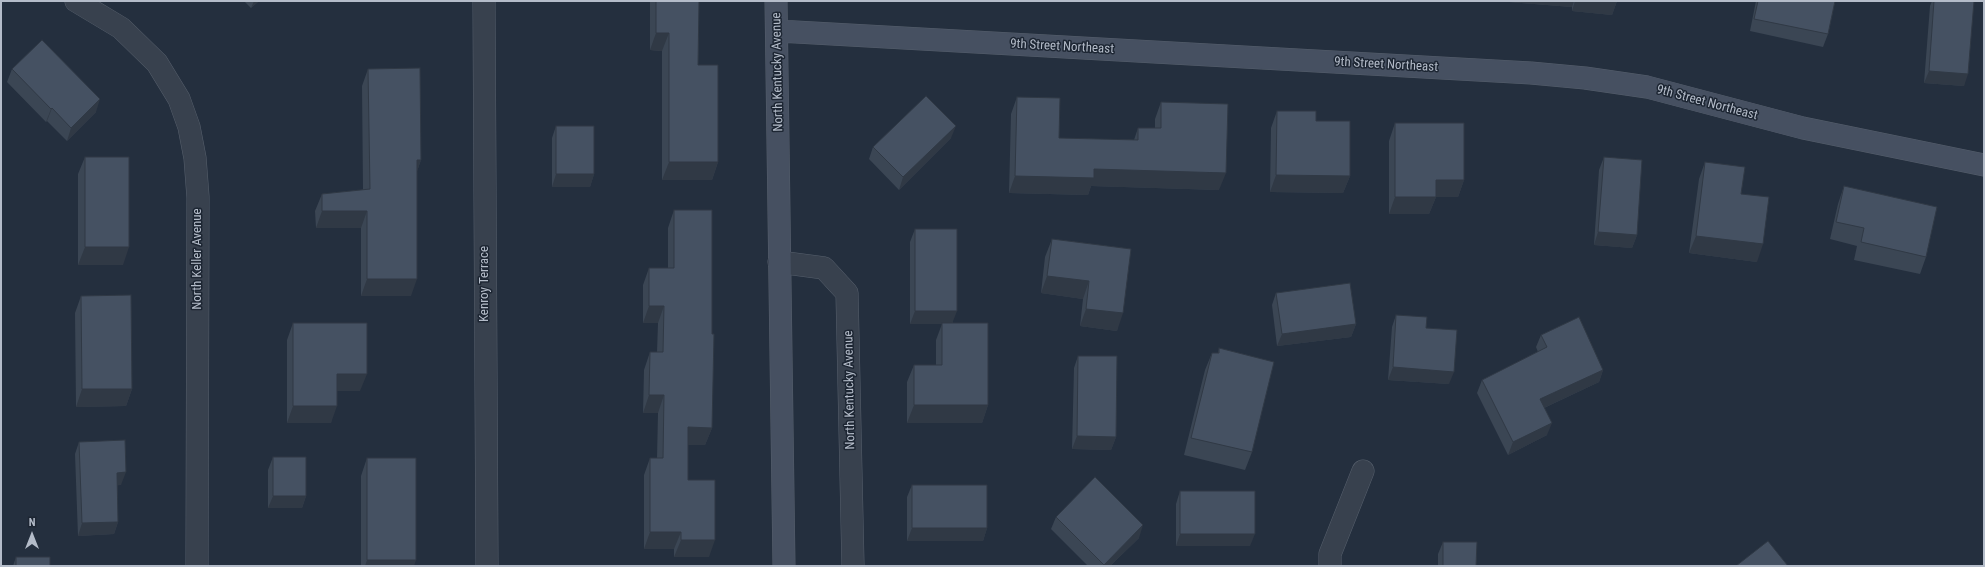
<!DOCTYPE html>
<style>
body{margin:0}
#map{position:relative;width:1985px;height:567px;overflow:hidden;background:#242f3e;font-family:"Roboto Condensed",sans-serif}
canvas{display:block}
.frame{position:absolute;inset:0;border:2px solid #b4bcc9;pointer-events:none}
.north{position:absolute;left:12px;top:515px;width:40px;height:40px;-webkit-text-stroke:3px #1d2633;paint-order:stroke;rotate:0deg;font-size:11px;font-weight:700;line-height:16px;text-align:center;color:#b4bcc9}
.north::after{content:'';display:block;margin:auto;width:14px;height:18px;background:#b4bcc9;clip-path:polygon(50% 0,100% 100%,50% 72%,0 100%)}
</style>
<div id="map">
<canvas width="1985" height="567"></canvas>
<div class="frame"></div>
<div class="north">N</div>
</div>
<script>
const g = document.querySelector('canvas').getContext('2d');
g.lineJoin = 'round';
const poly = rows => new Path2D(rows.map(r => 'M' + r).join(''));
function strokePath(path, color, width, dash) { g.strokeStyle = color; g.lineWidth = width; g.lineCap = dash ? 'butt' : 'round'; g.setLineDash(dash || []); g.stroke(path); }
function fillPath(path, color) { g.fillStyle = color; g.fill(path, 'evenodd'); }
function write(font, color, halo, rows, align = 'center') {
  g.font = font + ' "Roboto Condensed",sans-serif'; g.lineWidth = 3; g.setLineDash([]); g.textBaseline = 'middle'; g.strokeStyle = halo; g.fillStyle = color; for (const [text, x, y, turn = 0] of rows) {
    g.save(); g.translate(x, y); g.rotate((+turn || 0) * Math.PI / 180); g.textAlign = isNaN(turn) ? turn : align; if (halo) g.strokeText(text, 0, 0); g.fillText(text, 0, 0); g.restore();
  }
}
const street = poly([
 [76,1,121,28,157,63,179,99,189,127,195,158,198,197,197,566],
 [484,1,487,566],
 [779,262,824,268,847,293,853,566],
 [1330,566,1330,554,1363,471]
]);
const secondary = poly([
 [776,1,784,566],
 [778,31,1531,73,1585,78,1647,87,1803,128,1984,165]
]);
strokePath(street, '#565f6c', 23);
strokePath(secondary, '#565f6c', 23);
strokePath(street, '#38414e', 22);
strokePath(secondary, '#465061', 22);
fillPath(poly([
 [244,1,259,1,251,8],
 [650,1,699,1,698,65,718,162,712,180,662,180,662,51,650,50],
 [1496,1,1617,1,1612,15,1572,11,1572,7],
 [1756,1,1835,1,1828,34,1823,47,1750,31],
 [1932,1,1974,1,1964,86,1924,83,1930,6],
 [12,69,96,112,67,141,47,121,46,122,7,82],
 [368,69,421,160,417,171,411,296,361,296,361,228,316,228,315,211,322,194,363,190,362,86],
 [1017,97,1059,138,1134,140,1138,128,1155,128,1155,119,1161,102,1219,190,1091,186,1088,195,1009,193,1011,114],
 [1277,111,1316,121,1350,176,1343,193,1270,192,1271,128],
 [1395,123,1464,180,1458,197,1436,197,1429,214,1389,214,1389,141],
 [556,126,594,174,590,187,552,187,552,138],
 [951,138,899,190,869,159,873,147],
 [85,157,123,265,78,265,78,174],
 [1604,157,1637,235,1632,248,1594,245,1599,170],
 [1705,162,1741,194,1757,262,1689,253,1699,179],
 [1844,186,1926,257,1920,274,1854,260,1857,246,1830,239,1838,204],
 [674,210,712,428,705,445,688,445,688,480,709,557,674,557,674,549,644,549,644,475,650,458,657,458,658,413,643,413,644,370,650,352,657,352,658,323,643,323,643,285,649,268,668,268,668,228],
 [915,229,953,323,988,405,982,423,907,423,907,382,914,365,936,365,936,340,942,324,910,324,910,242],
 [1052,239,1131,249,1117,331,1080,326,1083,299,1041,293,1045,257],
 [1276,293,1356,324,1351,337,1277,346,1272,305],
 [81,296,132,389,126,406,76,407,75,313],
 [1396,315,1426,328,1449,384,1388,380,1392,327],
 [293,323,360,391,337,391,331,423,287,423,287,340],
 [1541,335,1603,370,1599,382,1544,408,1547,435,1508,455,1477,393,1482,380,1538,352,1536,347],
 [1219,348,1252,452,1245,470,1184,455,1205,370,1212,353,1218,353],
 [1078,356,1116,437,1111,450,1072,449,1074,368],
 [79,442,121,485,117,485,118,522,114,534,78,536,75,454],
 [273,457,306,496,302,508,268,508,268,470],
 [367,458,414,566,361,566,361,476],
 [912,485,987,528,983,541,907,541,907,497],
 [1180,491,1250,546,1176,546,1176,504],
 [1056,517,1139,538,1110,566,1088,566,1051,529],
 [1443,542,1476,566,1438,566,1438,554],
 [16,557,50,566,13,566]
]), '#3b4654');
fillPath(poly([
 [254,1,259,1,251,8],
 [1496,1,1574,1,1572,7],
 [1575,1,1617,1,1612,15,1572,11],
 [656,33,669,33,662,51,650,50],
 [1929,71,1968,74,1964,86,1924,83],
 [100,99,96,112,67,141,71,128],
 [52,108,47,121,46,122,51,109],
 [956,126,951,138,899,190,903,177],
 [417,160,421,160,415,177],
 [669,162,718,162,712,180,662,180],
 [1094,169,1226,173,1219,190,1091,186,1088,195,1009,193,1015,176],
 [556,174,594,174,590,187,552,187],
 [1276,175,1350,176,1343,193,1270,192],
 [1436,180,1464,180,1458,197,1436,197,1429,214,1389,214,1395,197],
 [322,211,367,211,361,228,316,228],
 [1598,232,1637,235,1632,248,1594,245],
 [1696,236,1763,244,1757,262,1689,253],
 [85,247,129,247,123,265,78,265],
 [1047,276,1089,281,1083,299,1041,293],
 [367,279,417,279,411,296,361,296],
 [649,306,664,306,658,323,643,323],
 [1086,309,1123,313,1117,331,1080,326],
 [915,311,957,311,952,324,910,324],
 [1356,324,1351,337,1277,346,1282,334],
 [1393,367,1454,372,1449,384,1388,380],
 [1603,370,1599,382,1535,412,1540,399],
 [337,374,367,374,360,391,330,391],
 [82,389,132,389,126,406,76,407],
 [649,395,664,395,658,413,643,413],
 [914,405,988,405,982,423,907,423],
 [293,406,337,406,331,423,287,423],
 [1552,423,1547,435,1508,455,1513,442],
 [688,427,712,428,705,445,682,445],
 [1077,436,1116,437,1111,450,1072,449],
 [126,472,121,485,112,486,117,473],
 [273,496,306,496,302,508,268,508],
 [118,522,114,534,78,536,82,523],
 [1143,525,1139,538,1110,566,1103,566,1104,565],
 [912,528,987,528,983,541,907,541],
 [650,532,681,532,674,549,644,549],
 [1180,534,1255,534,1250,546,1176,546],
 [681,540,715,540,709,557,674,557],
 [367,560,416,560,414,566,365,566]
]), '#303945');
const building = poly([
 [656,1,699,1,698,65,718,65,718,162,669,162,669,33,656,33,656,1],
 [1758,1,1835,1,1828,34,1754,19,1758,1],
 [1934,1,1974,1,1968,74,1929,71,1934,1],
 [42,40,100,99,71,128,52,108,51,109,12,69,42,40],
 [420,68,421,160,417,160,417,279,367,279,367,211,322,211,322,194,370,189,368,69,420,68],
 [926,96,956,126,903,177,873,147,926,96],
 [1017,97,1060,98,1059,138,1138,140,1138,128,1161,128,1161,102,1228,104,1226,173,1094,169,1094,178,1015,176,1017,97],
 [1277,111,1316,111,1316,121,1350,121,1350,176,1276,175,1277,111],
 [1395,123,1464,123,1464,180,1436,180,1436,197,1395,197,1395,123],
 [556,126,594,126,594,174,556,174,556,126],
 [85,157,129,157,129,247,85,247,85,157],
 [1604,157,1642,160,1637,235,1598,232,1604,157],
 [1705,162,1745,167,1741,194,1769,197,1763,244,1696,236,1705,162],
 [1844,186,1937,207,1926,257,1861,242,1864,228,1836,222,1844,186],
 [674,210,712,210,712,334,714,334,712,428,688,427,688,480,715,480,715,540,681,540,681,532,650,532,650,458,663,458,664,395,649,395,650,352,663,352,664,306,649,306,649,268,674,268,674,210],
 [915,229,957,229,957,311,915,311,915,229],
 [1052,239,1131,249,1123,313,1086,309,1089,281,1047,276,1052,239],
 [1350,283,1356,324,1282,334,1276,293,1350,283],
 [131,295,132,389,82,389,81,296,131,295],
 [1396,315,1427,317,1426,328,1457,330,1454,372,1393,367,1396,315],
 [1579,317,1603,370,1540,399,1552,423,1513,442,1482,380,1547,347,1541,335,1579,317],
 [293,323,367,323,367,374,337,374,337,406,293,406,293,323],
 [942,323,988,323,988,405,914,405,914,365,942,365,942,323],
 [1219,348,1274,362,1252,452,1191,438,1212,353,1219,353,1219,348],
 [1078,356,1117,356,1116,437,1077,436,1078,356],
 [125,440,126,472,117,473,118,522,82,523,79,442,125,440],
 [273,457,306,457,306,496,273,496,273,457],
 [367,458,416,458,416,560,367,560,367,458],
 [1095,477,1143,525,1104,565,1056,517,1095,477],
 [912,485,987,485,987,528,912,528,912,485],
 [1180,491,1255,491,1255,534,1180,534,1180,491],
 [1768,541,1788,566,1736,566,1768,541],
 [1443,542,1477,542,1476,566,1443,566,1443,542],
 [16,557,50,557,50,566,16,566,16,557]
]);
fillPath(building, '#455162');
strokePath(building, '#303945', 1);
write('13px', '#b4bcc9', '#1d2633', [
 ["9th Street Northeast",1062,47,3],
 ["9th Street Northeast",1386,65,3],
 ["North Kentucky Avenue",778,72,-91],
 ["9th Street Northeast",1707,103,15],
 ["North Keller Avenue",198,259,-90],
 ["Kenroy Terrace",485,284,-90],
 ["North Kentucky Avenue",850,390,-91]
]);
</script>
